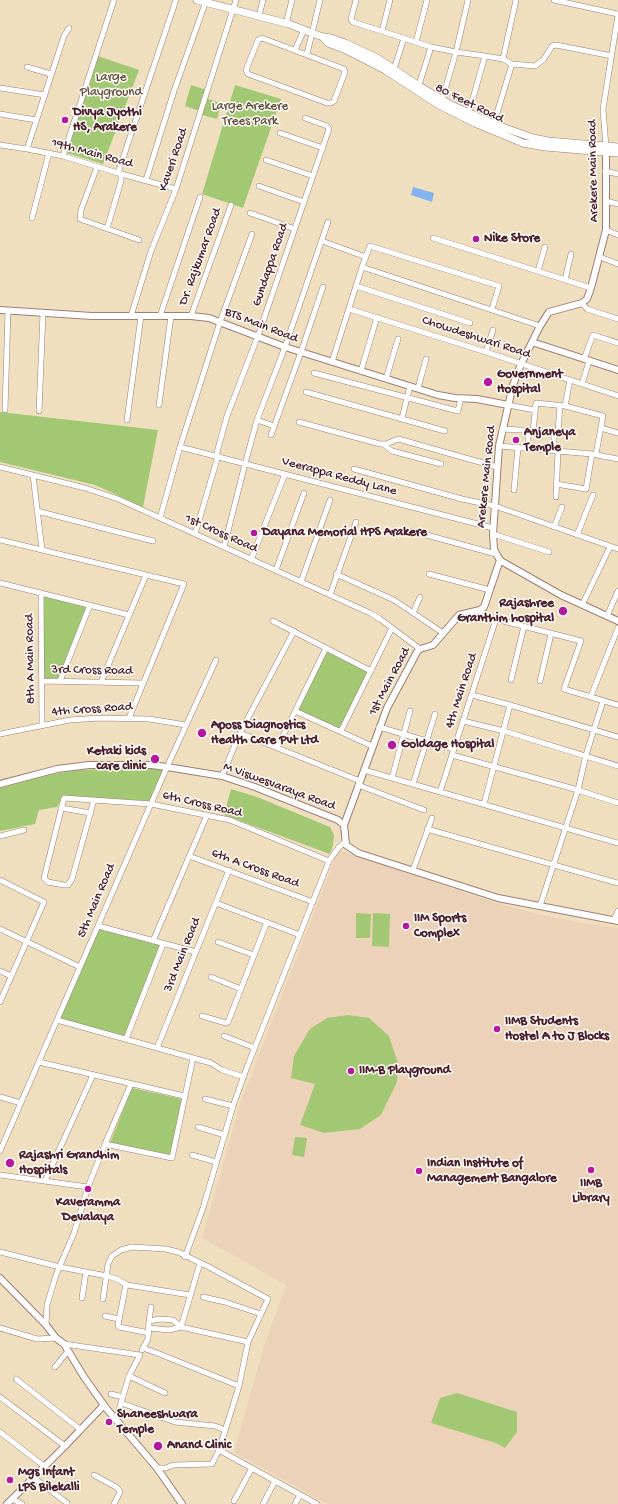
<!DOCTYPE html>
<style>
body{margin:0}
canvas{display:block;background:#f0dfbf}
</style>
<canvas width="618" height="1504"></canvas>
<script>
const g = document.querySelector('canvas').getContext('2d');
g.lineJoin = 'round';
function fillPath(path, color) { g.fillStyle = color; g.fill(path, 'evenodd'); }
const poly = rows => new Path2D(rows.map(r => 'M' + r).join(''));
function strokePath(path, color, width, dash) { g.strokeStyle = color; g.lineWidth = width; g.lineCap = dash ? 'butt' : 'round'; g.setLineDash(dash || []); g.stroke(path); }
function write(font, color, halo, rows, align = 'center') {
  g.font = font + ' "Gochi Hand",sans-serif'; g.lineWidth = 3; g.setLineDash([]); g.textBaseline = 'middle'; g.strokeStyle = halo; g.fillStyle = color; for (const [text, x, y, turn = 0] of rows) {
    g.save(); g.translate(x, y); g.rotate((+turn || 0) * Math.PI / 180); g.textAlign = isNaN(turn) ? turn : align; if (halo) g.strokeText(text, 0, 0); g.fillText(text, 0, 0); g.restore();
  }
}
fillPath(poly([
 [338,850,493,902,537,914,582,923,618,928,618,1504,327,1504,234,1452,263,1349,286,1285,202,1238,240,1104]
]), '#ecd2b8');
fillPath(poly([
 [98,56,139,70,103,164,67,153],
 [191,85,210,91,208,99,221,103,217,119,199,114,200,111,185,106],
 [235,85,281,99,243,208,202,194],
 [0,412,158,430,143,507,95,485,0,462],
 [41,593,90,605,60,681,42,681],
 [326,648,371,671,341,731,295,711],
 [109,769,163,769,150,801,62,796,57,807,39,810,35,824,0,831,0,788,53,774,81,770],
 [231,789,257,797,330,827,334,835,333,845,330,854,224,815],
 [356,913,371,914,370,938,356,938],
 [373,913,390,914,389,947,372,946],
 [98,926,163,944,126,1039,57,1020],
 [348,1015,369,1018,389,1036,398,1063,397,1082,381,1115,360,1129,324,1133,300,1125,315,1084,291,1078,294,1056,310,1029,327,1018],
 [132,1088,182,1099,171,1155,110,1143],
 [295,1137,307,1138,304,1157,292,1155],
 [457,1393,517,1412,517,1432,505,1448,496,1443,431,1423,440,1398]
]), '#a3c873');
fillPath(poly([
 [413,187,434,193,432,202,411,195]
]), '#82b5ef');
const minor = poly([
 [356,0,351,19,353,22,431,47,456,52,485,56,503,59,512,64,535,66,544,59,552,46,556,45,612,56],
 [554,0,618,14],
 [259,16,263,0],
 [286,24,292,0],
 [382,31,390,0],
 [262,38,344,69,345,72,334,101,331,103,327,103,248,74,246,70,258,40,262,38],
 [416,42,427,0],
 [295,50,304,30],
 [307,54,320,0],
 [503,59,516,0],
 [27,67,51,74],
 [394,69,404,38],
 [0,88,45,95],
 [418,88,431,47],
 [442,100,456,52,468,0],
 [469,112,485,56],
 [0,114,36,120],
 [493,126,512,64],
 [280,133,323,148],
 [0,145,27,149,63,156,118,173,176,189],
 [606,147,603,109,618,15],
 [27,149,64,36,69,28],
 [63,156,114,0],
 [266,160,313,176],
 [97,167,81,210,80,219,139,240],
 [605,171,618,174],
 [118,173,176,0],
 [146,180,174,91,206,1],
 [259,186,304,202],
 [606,201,618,204],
 [250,213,295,229],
 [32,218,49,153],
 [107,229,121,181,121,174],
 [606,230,618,235],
 [433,238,591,288],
 [322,241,366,257],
 [600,257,618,264],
 [362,267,370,246,499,286,492,309],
 [538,271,545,247],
 [565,280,571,254],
 [356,286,470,323],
 [582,303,587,309,618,319],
 [349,309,486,352,618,396],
 [131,316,151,251,176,189,236,0],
 [160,316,200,197],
 [191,316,231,205],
 [486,352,493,330],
 [584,359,593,335,618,343],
 [332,362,362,267,540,326],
 [361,371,377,317],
 [314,373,458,411,461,398],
 [386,379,398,339],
 [582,384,589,361],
 [418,388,426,359],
 [306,392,445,431],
 [159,405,171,316],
 [508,405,535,410],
 [565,406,570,380],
 [5,410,8,311],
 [39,411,43,313],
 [402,418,410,386],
 [127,420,141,316],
 [257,420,274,426],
 [299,422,380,444,386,444,398,439,402,440,497,467],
 [601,428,618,433],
 [502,429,558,432,560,405],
 [533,431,536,403,565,406,603,416,596,454],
 [271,435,301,352,323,287],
 [383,444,392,451,441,464],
 [499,446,592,454,618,459],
 [180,447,493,528],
 [528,448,528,430],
 [554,450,554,432],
 [216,456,227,416,259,333,329,129,327,126,305,118],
 [0,467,85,488,118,499,370,613,380,619,420,649],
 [354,469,462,499,495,506,618,549],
 [33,475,42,550],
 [556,484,586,489,592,454],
 [514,490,518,448],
 [556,497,558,451],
 [37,511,153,541],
 [160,518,180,447,220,322,252,234],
 [554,527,562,507],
 [412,531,496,554],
 [195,534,218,456],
 [493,534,549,552],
 [577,535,593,495],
 [0,540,184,584,129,718],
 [224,547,245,464,257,420,285,347,328,222],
 [251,560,285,474],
 [276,570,304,493],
 [336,574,394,600,443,633],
 [429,574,490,590],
 [301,582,330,500],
 [0,583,129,615],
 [41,593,42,725],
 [330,595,356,522],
 [582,605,610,547],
 [480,610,483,614,488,617,581,641,564,689,618,705],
 [413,613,420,597],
 [607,616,618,591],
 [273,621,371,671],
 [511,680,524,626],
 [42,681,142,683],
 [60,681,90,605],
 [540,681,551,634],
 [101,682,146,575],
 [472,695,510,705,618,737],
 [591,696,618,628],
 [295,711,372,746],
 [463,721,504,731,618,766],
 [379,727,454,749],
 [341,731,392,628],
 [240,733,360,781],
 [0,734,70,720,99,718,149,719,186,725],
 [277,748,326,648],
 [452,755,578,790,618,803],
 [364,770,618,843],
 [222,776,240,733,294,631],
 [392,778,410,711],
 [413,784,435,714],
 [358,785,424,810],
 [440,792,496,619],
 [94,800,72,879,68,885,64,885,48,882,44,878,64,798,151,804,230,820,329,861],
 [484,804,510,705],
 [61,808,91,813],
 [427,829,618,883],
 [0,836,24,830],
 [189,856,313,902],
 [413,870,432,818],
 [0,880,44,902,0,1002],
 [216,903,300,935],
 [540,906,578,790,586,755,603,701],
 [614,920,618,911],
 [98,926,196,952],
 [0,929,80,967],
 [153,941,207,815],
 [218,942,254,955],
 [0,971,11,976],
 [211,977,241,989],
 [202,1016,226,1023,228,1022,267,922],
 [57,1020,211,1063,222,1070,244,1077],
 [224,1036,255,1048],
 [126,1039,163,944],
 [157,1048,229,870],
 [39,1062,184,1096],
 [0,1097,21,1103],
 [205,1099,233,1106],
 [198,1127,225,1135],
 [105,1144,172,1158,193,1058],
 [0,1151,167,767,216,660],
 [192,1155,216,1162],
 [0,1175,88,1187],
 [45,1181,93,1075],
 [0,1252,60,1267,107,1276,117,1279,127,1285,190,1295],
 [185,1257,203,1208,233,1106,247,1067,329,861,339,847,344,843],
 [126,1284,118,1325,119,1327,149,1333],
 [82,1298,86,1272],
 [103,1299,108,1264,112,1256,121,1250,132,1247,166,1249,178,1252,209,1267,268,1299,261,1314,225,1302,203,1297],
 [105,1316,119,1319],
 [149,1321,151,1307],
 [46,1325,47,1305,56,1275,74,1233,88,1187,105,1144,131,1084],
 [0,1328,37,1339,56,1338],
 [149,1328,169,1330,181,1327,200,1263],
 [64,1344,140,1355,129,1376,116,1420],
 [143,1348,148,1339,149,1321,160,1319,173,1320,181,1327,248,1342],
 [142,1350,143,1348,157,1353,239,1386],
 [55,1367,68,1351],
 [129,1376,165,1393],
 [16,1379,81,1430],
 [111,1394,123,1397],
 [0,1397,65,1446],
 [121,1403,175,1422,215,1426,225,1430],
 [0,1432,44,1466],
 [219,1450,317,1504],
 [157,1468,166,1468,173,1465,212,1464,219,1450,239,1386,248,1342,261,1314],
 [94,1475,116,1487,119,1490,120,1492,114,1504],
 [33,1477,67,1503],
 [12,1499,22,1504],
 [234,1501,252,1468],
 [263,1504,275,1481],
 [295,1504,300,1495]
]);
const tertiary = poly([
 [606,149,606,230,591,288,587,299,582,303,549,312,540,326,521,364,513,385,499,446,493,534,494,549,498,557,501,561,561,595,618,621],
 [0,310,92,316,191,316,209,318,285,347,438,395,455,398,477,399,508,405],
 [532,342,618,370],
 [0,784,57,769,89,765,151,765,167,767,222,776,255,787,338,820,344,825,346,845,358,853,498,898,618,921],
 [344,825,387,708,417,652,420,649,433,645,459,615,480,610,484,607,500,560],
 [0,1278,46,1325,56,1338,64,1344,84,1377,106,1408,157,1468,182,1504],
 [7,1504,65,1446,104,1405]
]);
const secondary = poly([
 [197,0,289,24,312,33,323,37,331,38,345,43,377,58,419,86,451,105,494,124,533,138,548,141,618,147],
 [323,37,328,43,344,49,385,70,439,105,475,123,523,143,545,147,618,153]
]);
strokePath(minor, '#9d7f75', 6);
strokePath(tertiary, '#9d7f75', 8);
strokePath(secondary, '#9d7f75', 8);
strokePath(minor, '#fff', 5);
strokePath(tertiary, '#fff', 6);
strokePath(secondary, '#fff', 7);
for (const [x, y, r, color] of [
 [65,120,4,"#b5179e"],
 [476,239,4,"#b5179e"],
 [488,382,5,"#b5179e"],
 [516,440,4,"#b5179e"],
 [254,533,4,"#b5179e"],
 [563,611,5,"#b5179e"],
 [202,733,5,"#b5179e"],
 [392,745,5,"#b5179e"],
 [155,759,5,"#b5179e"],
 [406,926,4,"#b5179e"],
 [497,1029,4,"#b5179e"],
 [351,1071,4,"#b5179e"],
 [10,1163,5,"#b5179e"],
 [591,1170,4,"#b5179e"],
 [419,1171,4,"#b5179e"],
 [88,1189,4,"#b5179e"],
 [109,1422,4,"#b5179e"],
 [158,1446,5,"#b5179e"],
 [10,1480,4,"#b5179e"]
]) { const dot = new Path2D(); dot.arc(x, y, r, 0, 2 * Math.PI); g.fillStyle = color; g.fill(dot); strokePath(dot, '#fdfcf7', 1.5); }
write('13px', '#655241', '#fdfcf7', [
 ["Large",111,78],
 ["Playground",111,93],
 ["Large Arekere",250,107],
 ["Trees Park",250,122]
]);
write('13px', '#4a1f2b', '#fdfcf7', [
 ["80 Feet Road",469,104,26],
 ["19th Main Road",92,154,15],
 ["Kaveri Road",174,160,-71],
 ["Arekere Main Road",594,171,-91],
 ["Dr. Rajkumar Road",201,257,-70],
 ["Gundappa Road",271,265,-71],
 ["BTS Main Road",261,326,21],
 ["Chowdeshwari Road",476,338,18],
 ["Veerappa Reddy Lane",339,477,15],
 ["Arekere Main Road",487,477,-84],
 ["1st Cross Road",221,534,24],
 ["8th A Main Road",31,659,-91],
 ["3rd Cross Road",92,671,1],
 ["1st Main Road",390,682,-62],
 ["4th Main Road",462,691,-72],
 ["4th Cross Road",92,710,-4],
 ["M Viswesvaraya Road",279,787,20],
 ["6th Cross Road",202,805,13],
 ["6th A Cross Road",255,869,20],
 ["5th Main Road",97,901,-67],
 ["3rd Main Road",183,955,-68]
]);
write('bold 13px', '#4a1f2b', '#fdfcf7', [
 ["Divya Jyothi",73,113],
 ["HS, Arakere",73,128],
 ["Nike Store",484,239],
 ["Government",497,375],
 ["Hospital",497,390],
 ["Anjaneya",524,433],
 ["Temple",524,448],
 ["Dayana Memorial HPS Arakere",262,533],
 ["Rajashree",554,604,"right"],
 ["Granthim hospital",554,619,"right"],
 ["Aposs Diagnostics",211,726],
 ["Health Care Pvt Ltd",211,741],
 ["Goldage Hospital",401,745],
 ["Ketaki kids",146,752,"right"],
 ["care clinic",146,767,"right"],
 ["IIM Sports",414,919],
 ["Complex",414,934],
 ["IIMB Students",505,1022],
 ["Hostel A to J Blocks",505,1037],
 ["IIM-B Playground",359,1071],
 ["Rajashri Grandhim",19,1156],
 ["Hospitals",19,1171],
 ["Indian Institute of",427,1164],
 ["Management Bangalore",427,1179],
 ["IIMB",591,1184,"center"],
 ["Library",591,1199,"center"],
 ["Kaveramma",88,1203,"center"],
 ["Devalaya",88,1218,"center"],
 ["Shaneeshwara",117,1415],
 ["Temple",117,1430],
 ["Anand Clinic",167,1446],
 ["Mgs Infant",18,1473],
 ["LPS Bilekalli",18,1488]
], 'left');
</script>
